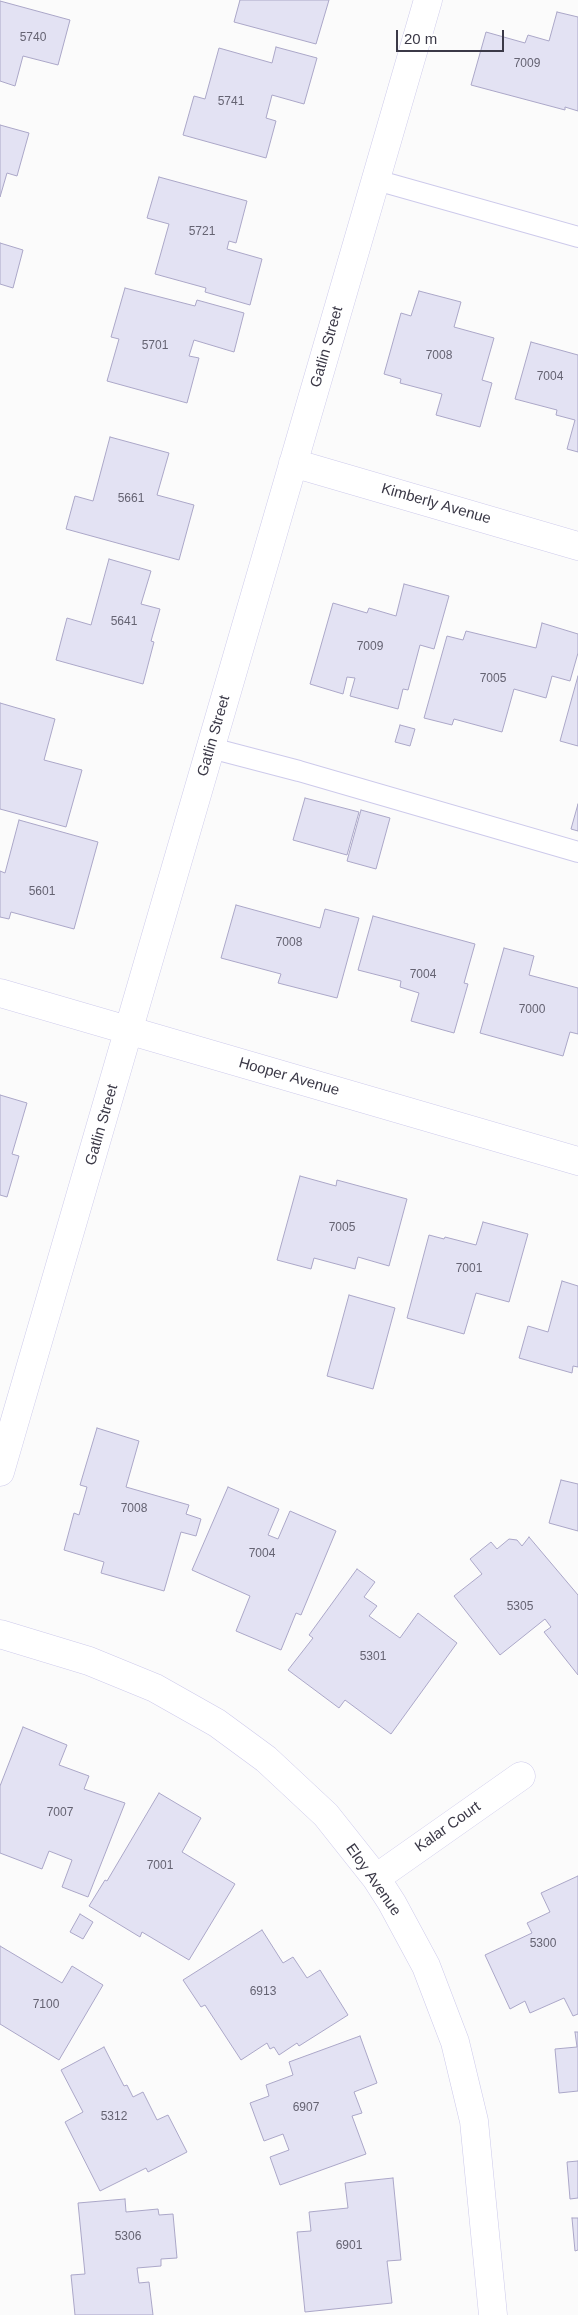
<!DOCTYPE html>
<style>
body{margin:0}
#map{position:relative;width:578px;height:2315px;overflow:hidden;background:#fbfbfb;font-family:Arial,sans-serif}
canvas{display:block}
.scale{position:absolute;left:396px;top:30px;width:108px;height:22px;box-sizing:border-box;border:2px solid #3b3947;border-top:0;padding-left:6px;font-size:15px;line-height:18px;white-space:nowrap;color:#3b3947;-webkit-text-stroke:4px #fff;paint-order:stroke}
</style>
<div id="map">
<canvas width="578" height="2315"></canvas>
<div class="scale">20 m</div>
</div>
<script>
const g = document.querySelector('canvas').getContext('2d');
g.lineJoin = 'round';
function fillPath(path, color) { g.fillStyle = color; g.fill(path, 'evenodd'); }
const poly = rows => new Path2D(rows.map(r => 'M' + r).join(''));
function strokePath(path, color, width, dash) { g.strokeStyle = color; g.lineWidth = width; g.lineCap = dash ? 'butt' : 'round'; g.setLineDash(dash || []); g.stroke(path); }
function write(font, color, halo, rows, align = 'center') {
  g.font = font + ' Arial,sans-serif'; g.lineWidth = 5; g.setLineDash([]); g.textBaseline = 'middle'; g.strokeStyle = halo; g.fillStyle = color; for (const [text, x, y, turn = 0] of rows) {
    g.save(); g.translate(x, y); g.rotate((+turn || 0) * Math.PI / 180); g.textAlign = isNaN(turn) ? turn : align; if (halo) g.strokeText(text, 0, 0); g.fillText(text, 0, 0); g.restore();
  }
}
const building = poly([
 [240,0,329,0,316,44,234,22,240,0],
 [0,1,70,20,58,65,23,56,15,86,0,81,0,1],
 [557,12,578,17,578,111,565,107,565,110,471,85,486,32,525,43,528,35,549,41,557,12],
 [276,47,317,58,304,104,272,95,266,118,276,121,266,158,183,135,194,96,205,99,219,48,272,63,276,47],
 [0,125,29,133,17,176,7,173,0,197,0,125],
 [159,177,247,201,236,243,229,241,227,249,262,259,250,305,205,292,206,288,155,274,169,224,147,218,159,177],
 [0,243,23,250,13,288,0,284,0,243],
 [125,288,195,306,197,300,244,313,234,352,194,340,189,356,199,358,187,403,107,381,119,339,111,337,125,288],
 [419,291,461,302,454,327,494,338,482,380,492,383,480,427,436,415,442,394,400,383,401,379,384,374,401,313,411,316,419,291],
 [531,342,578,355,578,452,567,449,575,420,556,415,557,410,515,399,531,342],
 [110,437,169,453,157,495,194,505,179,560,66,529,75,496,93,501,110,437],
 [109,559,151,571,141,604,160,609,151,641,154,642,143,684,56,660,67,618,91,625,109,559],
 [404,584,449,596,434,649,420,645,408,690,403,689,398,709,350,696,355,678,347,677,343,694,310,684,333,603,367,613,369,608,396,616,404,584],
 [542,623,578,634,578,653,570,681,552,676,546,698,514,689,502,732,454,719,452,725,424,718,447,636,463,640,466,631,536,648,542,623],
 [578,676,578,746,560,741,578,676],
 [0,703,55,719,44,760,82,770,66,827,0,809,0,703],
 [400,725,415,729,410,746,395,742,400,725],
 [305,798,359,812,347,855,293,840,305,798],
 [578,804,578,831,571,829,578,804],
 [361,810,390,818,376,869,347,861,361,810],
 [19,820,98,842,74,929,11,912,9,919,0,917,0,871,5,873,19,820],
 [236,905,320,928,325,909,359,918,337,998,278,983,281,974,221,958,236,905],
 [373,916,475,944,464,983,468,984,454,1033,411,1021,419,993,400,987,401,981,358,970,373,916],
 [504,948,534,956,529,975,578,988,578,1034,570,1032,563,1056,480,1033,504,948],
 [0,1095,27,1103,12,1154,19,1156,7,1197,0,1195,0,1095],
 [300,1176,336,1186,337,1180,407,1199,389,1266,358,1257,355,1269,314,1258,311,1269,277,1260,300,1176],
 [483,1222,528,1234,509,1302,476,1293,464,1334,407,1318,429,1235,444,1239,445,1237,476,1245,483,1222],
 [562,1281,578,1286,578,1367,573,1366,572,1373,519,1358,528,1326,548,1332,562,1281],
 [349,1295,395,1308,373,1389,327,1376,349,1295],
 [97,1428,139,1441,126,1487,189,1505,186,1514,201,1519,196,1536,181,1532,164,1591,101,1573,104,1562,64,1550,74,1513,79,1515,87,1487,80,1485,97,1428],
 [561,1480,578,1484,578,1531,549,1523,561,1480],
 [228,1487,279,1509,268,1535,278,1539,290,1511,336,1531,301,1615,296,1613,281,1650,236,1631,250,1596,192,1570,228,1487],
 [529,1537,578,1595,578,1675,544,1632,551,1627,545,1619,500,1655,454,1596,482,1574,470,1559,491,1542,497,1549,509,1539,517,1540,522,1546,529,1537],
 [357,1569,375,1582,364,1597,377,1606,369,1616,400,1638,418,1613,457,1643,391,1734,345,1700,339,1708,288,1670,313,1638,309,1635,357,1569],
 [23,1727,67,1745,59,1765,89,1776,84,1789,125,1803,88,1897,62,1887,72,1860,49,1851,42,1869,0,1853,0,1786,23,1727],
 [159,1793,201,1818,182,1852,235,1884,189,1960,142,1932,140,1937,89,1906,105,1880,107,1881,159,1793],
 [578,1876,578,2014,573,2016,564,1998,530,2013,525,2001,510,2009,485,1955,532,1933,527,1923,550,1912,541,1893,578,1876],
 [80,1914,93,1922,83,1939,70,1932,80,1914],
 [262,1930,283,1963,293,1957,307,1978,320,1970,348,2015,299,2046,297,2043,279,2055,274,2047,270,2049,267,2043,241,2060,205,2005,201,2007,183,1980,262,1930],
 [0,1946,62,1983,72,1966,103,1985,59,2060,0,2024,0,1946],
 [575,2032,578,2032,578,2091,559,2093,555,2049,577,2047,575,2032],
 [360,2036,377,2083,354,2092,362,2113,352,2116,366,2154,280,2185,270,2157,289,2150,283,2134,264,2141,250,2103,269,2096,266,2085,293,2075,289,2062,360,2036],
 [104,2047,124,2086,127,2085,133,2097,143,2092,157,2120,168,2115,187,2152,148,2172,146,2168,100,2191,65,2122,83,2112,61,2070,104,2047],
 [578,2161,578,2198,570,2199,567,2162,578,2161],
 [393,2178,401,2260,387,2261,392,2303,305,2312,297,2232,311,2231,309,2212,348,2208,345,2183,393,2178],
 [125,2199,126,2212,158,2209,159,2215,173,2214,177,2258,161,2259,161,2266,137,2268,139,2283,149,2282,153,2315,75,2315,71,2275,85,2274,78,2203,125,2199],
 [572,2218,578,2218,578,2250,575,2251,572,2218]
]);
fillPath(building, '#e3e2f3');
strokePath(building, '#aba7c8', 1);
const service = poly([
 [376,180,578,237],
 [211,748,299,771,578,852]
]);
const minor = poly([
 [293,463,578,546],
 [0,993,578,1161],
 [0,1472,428,0],
 [0,1634,89,1661,155,1688,217,1723,266,1759,326,1815,376,1878,392,1903,426,1966,455,2042,474,2121,493,2315],
 [376,1878,521,1776]
]);
strokePath(service, '#cdcaeb', 22);
strokePath(minor, '#cdcaeb', 29);
strokePath(service, '#fff', 20);
strokePath(minor, '#fff', 28);
write('12px', '#656372', null, [
 ["5740",33,38],
 ["7009",527,64],
 ["5741",231,102],
 ["5721",202,232],
 ["5701",155,346],
 ["7008",439,356],
 ["7004",550,377],
 ["5661",131,499],
 ["5641",124,622],
 ["7009",370,647],
 ["7005",493,679],
 ["5601",42,892],
 ["7008",289,943],
 ["7004",423,975],
 ["7000",532,1010],
 ["7005",342,1228],
 ["7001",469,1269],
 ["7008",134,1509],
 ["7004",262,1554],
 ["5305",520,1607],
 ["5301",373,1657],
 ["7007",60,1813],
 ["7001",160,1866],
 ["5300",543,1944],
 ["6913",263,1992],
 ["7100",46,2005],
 ["6907",306,2108],
 ["5312",114,2117],
 ["5306",128,2237],
 ["6901",349,2246]
]);
write('15px', '#3b3947', '#fff', [
 ["Gatlin Street",327,347,-74],
 ["Kimberly Avenue",436,504,16],
 ["Gatlin Street",214,736,-74],
 ["Hooper Avenue",289,1077,16],
 ["Gatlin Street",102,1125,-74],
 ["Kalar Court",448,1827,-35],
 ["Eloy Avenue",373,1880,55]
]);
</script>
